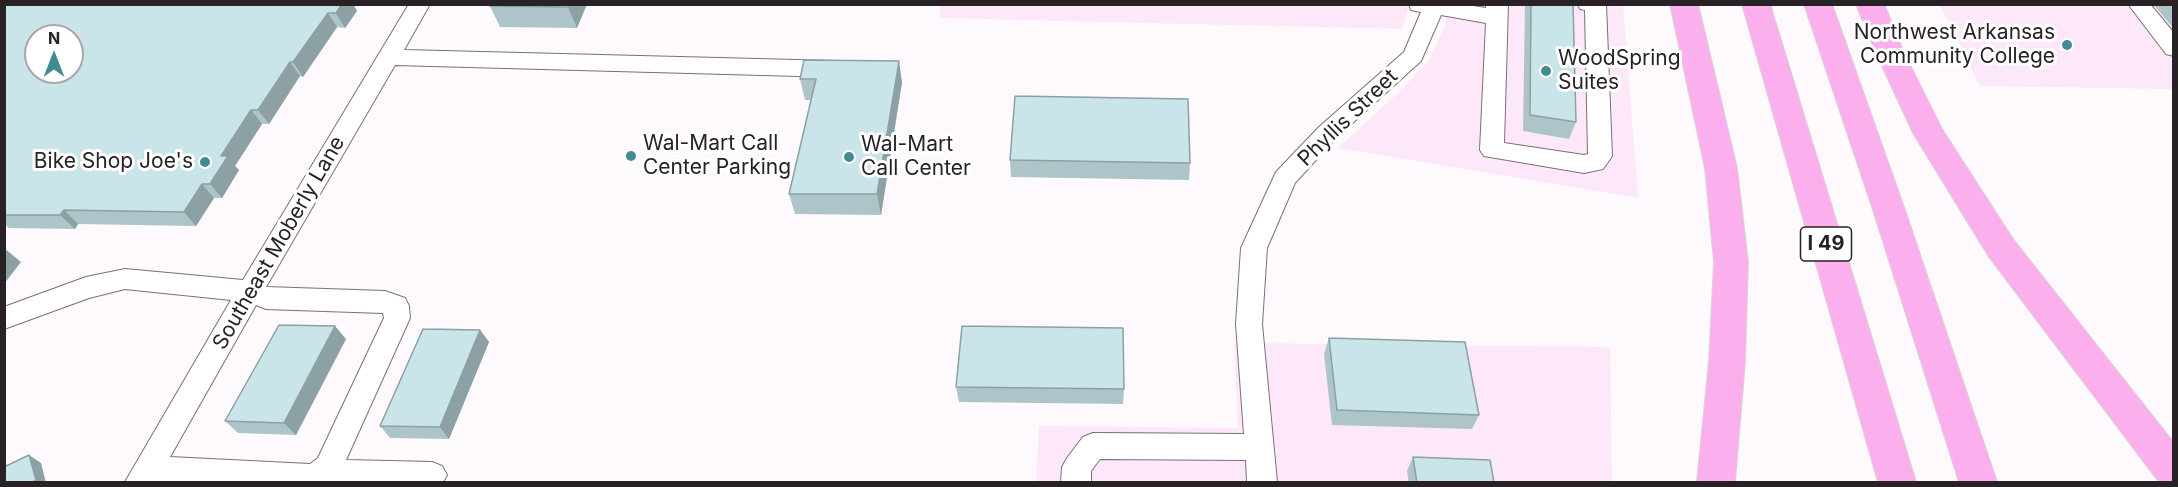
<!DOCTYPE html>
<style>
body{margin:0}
#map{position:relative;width:2178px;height:487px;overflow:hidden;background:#fdf9fc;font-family:Inter,sans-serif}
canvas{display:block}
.frame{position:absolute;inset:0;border:6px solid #282126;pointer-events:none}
.north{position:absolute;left:24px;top:24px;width:60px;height:60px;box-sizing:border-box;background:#fff;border:2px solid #a9a6a8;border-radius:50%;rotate:0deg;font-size:16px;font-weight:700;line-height:24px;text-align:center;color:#282126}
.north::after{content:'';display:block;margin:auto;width:21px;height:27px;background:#438a93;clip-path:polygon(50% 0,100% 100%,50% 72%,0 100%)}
</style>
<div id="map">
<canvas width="2178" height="487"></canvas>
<div class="frame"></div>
<div class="north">N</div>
</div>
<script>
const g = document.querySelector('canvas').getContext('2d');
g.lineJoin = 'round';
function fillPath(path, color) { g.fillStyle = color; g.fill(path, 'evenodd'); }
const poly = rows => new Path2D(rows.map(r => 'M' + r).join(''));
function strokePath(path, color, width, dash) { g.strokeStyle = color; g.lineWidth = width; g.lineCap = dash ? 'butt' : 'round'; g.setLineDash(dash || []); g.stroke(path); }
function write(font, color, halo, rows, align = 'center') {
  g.font = font + ' Inter,sans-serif'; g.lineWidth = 6; g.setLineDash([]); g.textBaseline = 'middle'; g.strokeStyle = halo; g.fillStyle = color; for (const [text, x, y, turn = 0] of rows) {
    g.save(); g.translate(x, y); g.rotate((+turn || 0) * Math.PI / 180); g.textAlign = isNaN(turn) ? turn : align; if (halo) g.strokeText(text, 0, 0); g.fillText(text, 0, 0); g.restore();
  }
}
fillPath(poly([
 [941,4,1409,5,1402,29,939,18],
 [1449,5,1623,5,1638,198,1338,148,1399,92,1429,60,1444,29],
 [1940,5,2173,5,2173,89,1980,86],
 [1234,343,1610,347,1612,482,1036,482,1039,426,1238,428]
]), '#fde8f9');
const minor = poly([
 [409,4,430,4,404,50,836,61,844,64,847,69,844,74,836,77,395,65,266,287,385,291,405,298,409,306,410,318,346,460,432,462,442,466,447,475,443,482,125,482,231,300,125,289,89,298,4,329,4,307,86,277,125,269,243,280,409,4],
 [256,305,266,309,383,313,384,318,318,458,310,464,170,457,256,305],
 [1409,4,1460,4,1486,8,1486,4,1508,4,1504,143,1584,155,1588,154,1585,10,1580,9,1578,4,1606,4,1612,156,1608,162,1603,169,1584,173,1484,156,1480,150,1486,23,1441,15,1421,61,1335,139,1295,183,1267,248,1262,324,1277,482,1247,482,1246,460,1100,459,1091,471,1091,482,1061,482,1062,467,1067,458,1083,437,1093,433,1244,434,1236,324,1241,248,1276,172,1319,127,1404,52,1421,12,1411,10,1409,4],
 [2128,4,2150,4,2174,33,2174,56,2166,54,2128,4]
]);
const highway = poly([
 [1670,4,1698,4,1737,168,1748,262,1745,361,1735,482,1697,482,1709,361,1714,262,1705,168,1670,4],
 [1742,4,1770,4,1916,482,1878,482,1742,4],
 [1804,4,1832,4,1905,210,1997,482,1959,482,1873,210,1804,4],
 [1856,4,1884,4,1904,53,1942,129,2013,239,2174,443,2174,482,2159,482,1989,257,1913,133,1876,53,1856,4]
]);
strokePath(minor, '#7e6d7b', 2);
strokePath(highway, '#d8d7d8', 2);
fillPath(minor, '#fff');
fillPath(highway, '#fbafed');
fillPath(poly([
 [4,4,353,4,357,11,345,28,337,27,303,77,300,76,269,124,262,124,235,166,239,170,222,198,214,198,196,226,78,224,75,229,9,228,4,224],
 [587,4,577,28,500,27,490,6],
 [1573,4,1576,122,1569,139,1523,131,1525,5],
 [2153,4,2174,4,2174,29],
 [800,79,902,82,881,215,795,214,789,194,811,100,805,100],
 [1010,160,1190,163,1189,180,1011,177],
 [480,330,489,342,449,439,390,438,380,426],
 [1329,338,1479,415,1472,429,1332,425,1324,354],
 [346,339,296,435,238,433,225,421],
 [956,387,1124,389,1123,404,959,402],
 [1413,457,1494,483,1409,483,1407,471]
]), '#adc5c8');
fillPath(poly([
 [342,4,353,4,357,11,345,28,336,13],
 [569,4,587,4,577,28,568,7],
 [328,13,337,27,303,77,293,62],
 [899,61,902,82,881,215,877,194],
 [290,62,300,76,269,124,258,110],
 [251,110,262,124,235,166,239,170,222,198,210,184,221,156],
 [202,184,214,198,196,226,184,212],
 [64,210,78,224,75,229,60,215],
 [4,248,21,262,4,284],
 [335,326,346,339,296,435,284,423],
 [480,330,489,342,449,439,440,427],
 [29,455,41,463,46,483,31,483]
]), '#8da0a3');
const building = poly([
 [4,4,342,4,336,13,328,13,293,62,290,62,258,110,251,110,221,156,228,156,210,184,202,184,184,212,64,210,60,215,4,215,4,4],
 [36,36,72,36,72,72,36,72,36,36],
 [490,4,569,4,568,7,490,6,490,4],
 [1531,4,1573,4,1576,122,1530,115,1531,4],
 [804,60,899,61,877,194,789,194,816,79,800,79,804,60],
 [1015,96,1188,99,1190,163,1010,160,1015,96],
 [279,325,335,326,284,423,225,421,279,325],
 [962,326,1123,328,1124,389,956,387,962,326],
 [423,329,480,330,440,427,380,426,423,329],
 [1329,338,1465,342,1479,415,1337,410,1329,338],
 [29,455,36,480,31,483,4,483,4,467,29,455],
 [1413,457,1490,460,1494,483,1417,483,1413,457]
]);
fillPath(building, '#c9e5e9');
strokePath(building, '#8da0a3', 1.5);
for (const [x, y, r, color] of [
 [2067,45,6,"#438a93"],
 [1546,71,6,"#438a93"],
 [631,156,6,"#438a93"],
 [849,157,6,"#438a93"],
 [205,162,6,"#438a93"]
]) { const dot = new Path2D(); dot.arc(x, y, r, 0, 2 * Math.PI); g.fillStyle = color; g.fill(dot); strokePath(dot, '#fff', 2); }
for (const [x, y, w] of [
 [1826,244,51]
]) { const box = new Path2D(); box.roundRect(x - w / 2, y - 17, w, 34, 4.5); g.fillStyle = '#fff'; g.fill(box); strokePath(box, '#282126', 1.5); }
write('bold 20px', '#282126', null, [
 ["I 49",1826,244]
]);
write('21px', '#282126', '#fff', [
 ["Northwest Arkansas",2055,33,"right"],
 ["Community College",2055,57,"right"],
 ["WoodSpring",1558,59],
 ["Suites",1558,83],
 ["Wal-Mart Call",643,144],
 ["Center Parking",643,168],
 ["Wal-Mart",861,145],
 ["Call Center",861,169],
 ["Bike Shop Joe's",193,162,"right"]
], 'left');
write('21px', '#282126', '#fff', [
 ["Phyllis Street",1348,118,-44],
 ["Southeast Moberly Lane",279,243,-60]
]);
</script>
